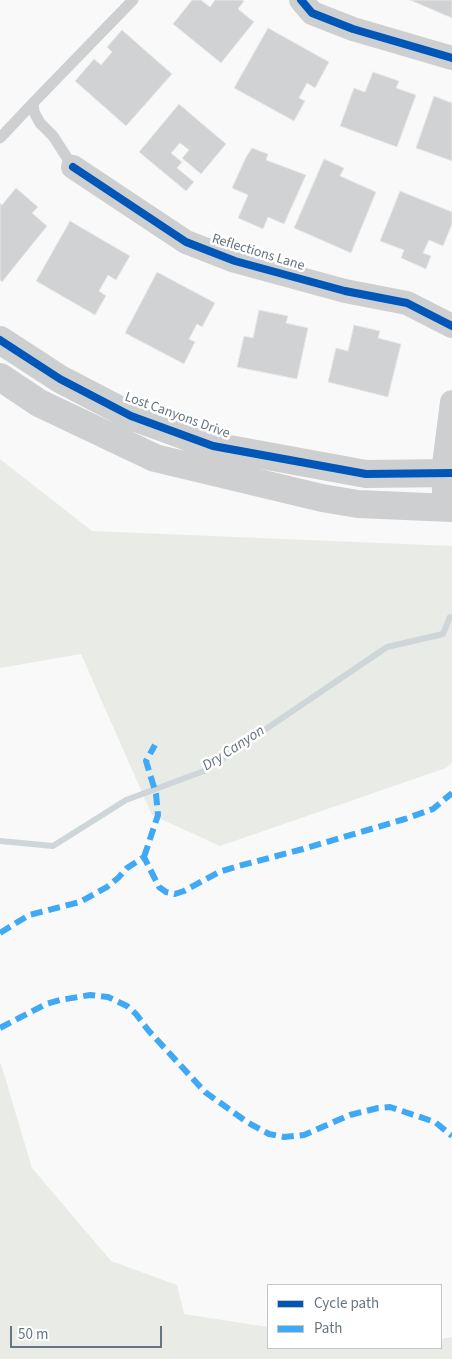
<!DOCTYPE html>
<style>
body{margin:0}
#map{position:relative;width:452px;height:1359px;overflow:hidden;background:#f9f9f9;font-family:"Source Sans 3",sans-serif}
canvas{display:block}
.legend{position:absolute;left:267px;top:1284px;width:175px;height:65px;box-sizing:border-box;background:#fff;border:1px solid #c1c8cd;margin:0;padding:6px 9px;list-style:none;font-size:15px;color:#657683}
.legend li{display:flex;align-items:center;gap:10px;height:25px}
.legend b{width:25px;border:1px solid #c1c8cd}
.scale{position:absolute;left:10px;top:1326px;width:152px;height:22px;box-sizing:border-box;border:2px solid #657683;border-top:0;padding-left:6px;font-size:15px;line-height:18px;white-space:nowrap;color:#657683;-webkit-text-stroke:4px #fff;paint-order:stroke}
</style>
<div id="map">
<canvas width="452" height="1359"></canvas>
<ul class="legend">
<li><b style="height:6px;background:#0057b8"></b>Cycle path</li>
<li><b style="height:6px;background:#3fa9f5"></b>Path</li>
</ul>
<div class="scale">50 m</div>
</div>
<script>
const g = document.querySelector('canvas').getContext('2d');
g.lineJoin = 'round';
function fillPath(path, color) { g.fillStyle = color; g.fill(path, 'evenodd'); }
const poly = rows => new Path2D(rows.map(r => 'M' + r).join(''));
function strokePath(path, color, width, dash) { g.strokeStyle = color; g.lineWidth = width; g.lineCap = dash ? 'butt' : 'round'; g.setLineDash(dash || []); g.stroke(path); }
function write(font, color, halo, rows, align = 'center') {
  g.font = font + ' "Source Sans 3",sans-serif'; g.lineWidth = 5; g.setLineDash([]); g.textBaseline = 'middle'; g.strokeStyle = halo; g.fillStyle = color; for (const [text, x, y, turn = 0] of rows) {
    g.save(); g.translate(x, y); g.rotate((+turn || 0) * Math.PI / 180); g.textAlign = isNaN(turn) ? turn : align; if (halo) g.strokeText(text, 0, 0); g.fillText(text, 0, 0); g.restore();
  }
}
fillPath(poly([
 [0,459,92,531,452,546,452,762,446,768,220,846,152,815,81,654,0,668],
 [0,1064,1,1064,32,1168,111,1261,177,1285,184,1314,268,1327,268,1348,441,1348,441,1339,452,1337,452,1359,0,1359]
]), '#e8ebe6');
strokePath(poly([
 [0,841,53,846,126,800,204,771,387,647,443,634,450,617]
]), '#ced6d9', 6);
const building = poly([
 [192,0,201,0,210,7,215,0,242,0,244,1,238,9,254,22,221,63,173,24,192,0],
 [410,0,452,0,452,18,410,0],
 [268,28,329,62,315,88,307,83,299,98,305,101,294,121,234,88,268,28],
 [122,30,172,74,126,126,75,81,94,59,101,65,112,52,107,47,122,30],
 [373,72,399,81,396,88,416,95,397,147,340,126,354,88,365,92,373,72],
 [434,96,452,103,452,161,416,148,434,96],
 [179,104,226,144,201,174,182,158,189,150,180,143,171,153,182,162,177,168,194,182,186,191,139,152,179,104],
 [252,148,268,154,266,160,306,175,284,224,268,217,263,229,238,218,248,195,232,188,246,157,252,148],
 [324,159,344,168,340,176,376,192,351,253,294,228,324,159],
 [16,188,38,207,32,213,47,226,2,282,0,280,0,203,2,205,16,188],
 [400,191,452,212,452,224,443,246,429,240,423,253,431,256,426,269,401,258,404,250,380,241,400,191],
 [70,221,130,256,116,280,108,275,99,291,106,296,95,315,36,281,70,221],
 [157,272,215,303,202,327,197,324,189,339,195,342,184,364,125,333,157,272],
 [259,310,288,316,286,323,308,328,297,379,237,367,244,336,253,338,259,310],
 [354,325,380,331,378,338,401,344,388,397,328,382,336,348,348,351,354,325]
]);
fillPath(building, '#d0d2d3');
strokePath(building, '#e8e8e8', 1);
strokePath(poly([
 [0,138,33,103],
 [73,167,53,136,40,123,34,112,33,103,133,0]
]), '#cecfd0', 11);
strokePath(poly([
 [301,0,312,13,353,29,452,58],
 [73,167,186,242,235,261,345,291,407,303,452,326],
 [445,508,443,473,452,402]
]), '#cecfd0', 24);
strokePath(poly([
 [0,340,60,379,131,416,213,446,366,474,452,473],
 [0,377,39,403,155,458,322,498,358,504,452,508]
]), '#cecfd0', 28);
strokePath(poly([
 [144,857,158,815,156,794,146,761,155,745],
 [0,933,29,915,80,902,107,887,118,878,127,868,144,857,159,887,166,892,175,894,184,891,219,872,235,867,303,849,405,819,433,809,452,793],
 [0,1028,46,1004,60,1000,90,995,108,997,127,1006,136,1014,148,1030,205,1092,247,1122,269,1134,284,1137,304,1135,350,1115,378,1108,390,1107,435,1122,452,1136]
]), '#3fa9f5', 6, [12, 6]);
strokePath(poly([
 [301,0,312,13,353,29,452,58],
 [73,167,186,242,235,261,345,291,407,303,452,326],
 [0,340,60,379,131,416,213,446,366,474,452,473]
]), '#0057b8', 8);
write('14px', '#657683', '#fff', [
 ["Reflections Lane",258,253,17],
 ["Lost Canyons Drive",177,416,20]
]);
write('italic 15px', '#60757c', '#fff', [
 ["Dry Canyon",234,749,-33]
]);
</script>
